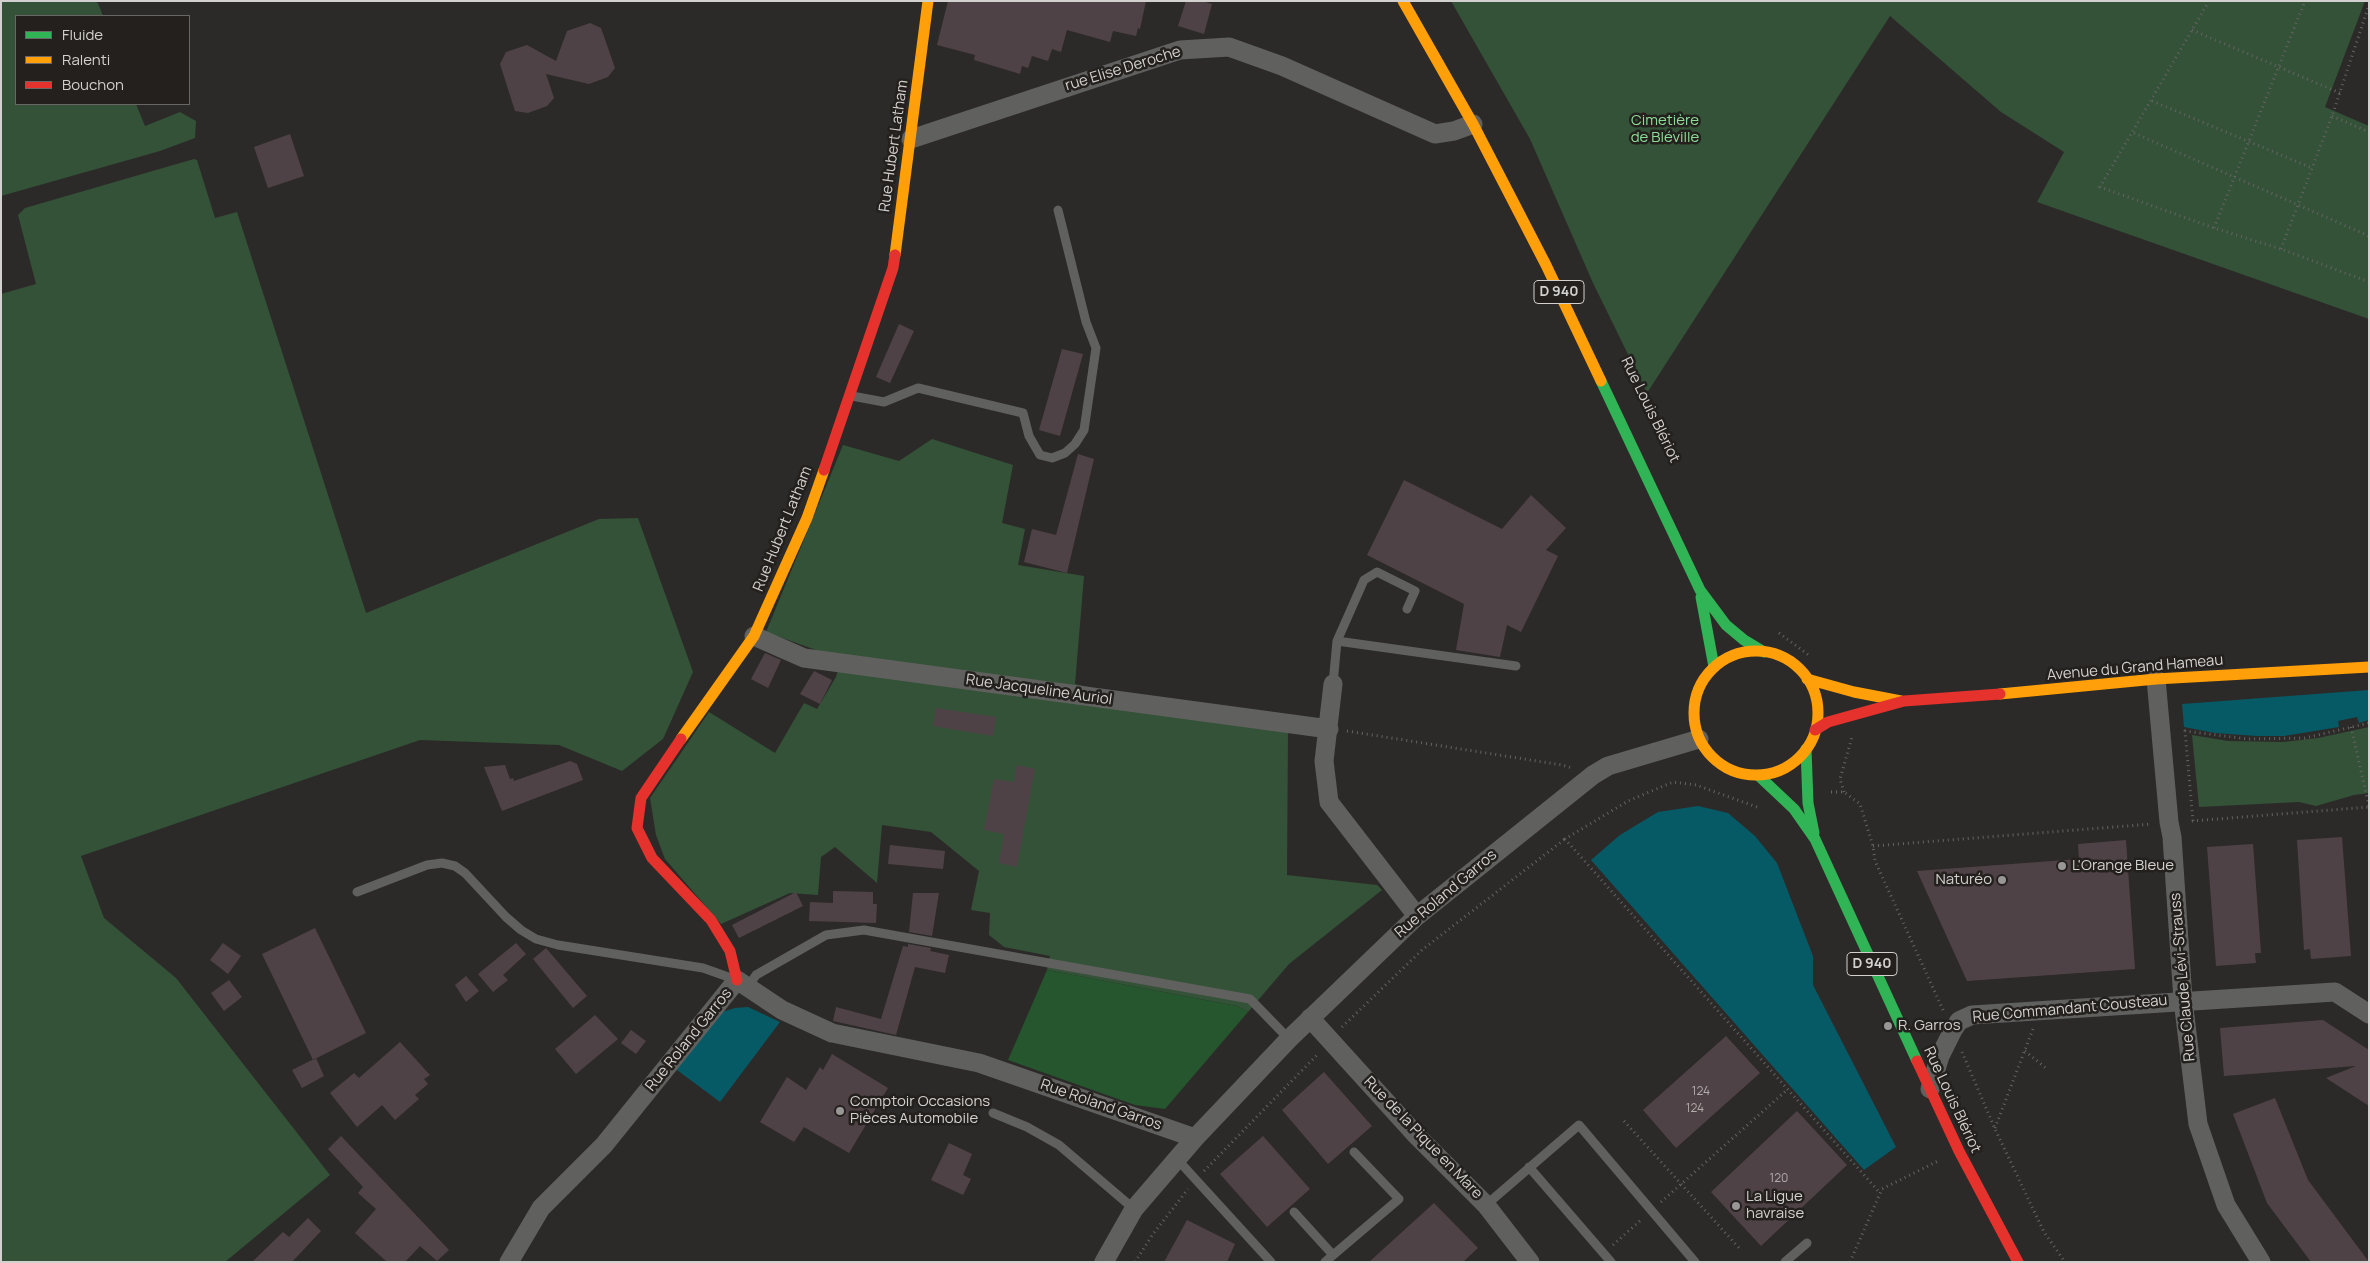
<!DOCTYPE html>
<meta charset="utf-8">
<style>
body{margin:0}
#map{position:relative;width:2370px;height:1263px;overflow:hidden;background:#2c2a28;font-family:Manrope,sans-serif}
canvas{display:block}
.frame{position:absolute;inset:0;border:2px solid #d3d1cf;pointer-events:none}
.legend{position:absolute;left:15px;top:15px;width:175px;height:90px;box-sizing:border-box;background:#23201e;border:1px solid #696765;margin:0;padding:6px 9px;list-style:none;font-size:15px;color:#d3d1cf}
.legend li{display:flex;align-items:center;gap:10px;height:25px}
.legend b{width:25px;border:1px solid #696765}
</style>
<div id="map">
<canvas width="2370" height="1263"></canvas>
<div class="frame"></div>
<ul class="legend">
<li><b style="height:6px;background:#30b455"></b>Fluide</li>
<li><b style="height:6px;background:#ff9f0a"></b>Ralenti</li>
<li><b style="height:6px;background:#e5322d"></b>Bouchon</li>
</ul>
</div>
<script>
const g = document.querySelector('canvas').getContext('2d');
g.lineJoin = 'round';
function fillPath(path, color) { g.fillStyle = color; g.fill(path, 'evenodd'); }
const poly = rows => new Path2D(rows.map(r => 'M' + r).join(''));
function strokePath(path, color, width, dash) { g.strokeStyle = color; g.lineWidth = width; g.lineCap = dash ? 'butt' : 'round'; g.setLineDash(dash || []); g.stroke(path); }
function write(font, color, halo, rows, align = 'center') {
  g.font = font + ' Manrope,sans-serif'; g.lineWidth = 5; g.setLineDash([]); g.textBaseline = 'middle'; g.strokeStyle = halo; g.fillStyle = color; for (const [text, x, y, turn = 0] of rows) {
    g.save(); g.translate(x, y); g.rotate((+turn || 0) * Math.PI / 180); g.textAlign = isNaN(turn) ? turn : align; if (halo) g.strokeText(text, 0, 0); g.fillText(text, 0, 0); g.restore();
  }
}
fillPath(poly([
 [1,1,94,1,98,3,103,16,16,16,16,104,136,104,145,126,180,112,196,121,195,138,160,151,1,196],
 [1451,1,2365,1,2325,107,2369,126,2369,319,2037,202,2064,152,2001,112,1890,16,1647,393,1593,283,1530,139],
 [194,159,197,160,215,218,237,212,366,613,599,519,638,518,693,672,663,739,622,771,559,745,420,740,81,856,104,918,176,978,330,1175,225,1262,1,1262,1,294,36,284,18,215,25,208],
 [932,439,1013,465,1002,523,1025,529,1018,565,1084,576,1075,684,1288,732,1287,875,1377,885,1382,890,1289,964,1248,1012,1237,1006,1047,970,1050,956,1004,947,989,935,990,913,971,910,979,871,931,832,882,825,877,883,835,847,821,857,818,895,790,893,721,924,665,859,656,835,650,798,709,712,775,753,804,703,817,709,836,677,841,659,766,632,843,445,899,461],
 [2369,727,2369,793,2354,795,2316,806,2299,802,2199,807,2192,735,2228,741,2283,742,2318,738]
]), '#335237');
fillPath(poly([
 [1047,970,1237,1006,1248,1012,1165,1109,1135,1105,1008,1060]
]), '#25562e');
fillPath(poly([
 [2369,690,2369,720,2359,723,2357,717,2338,721,2339,727,2284,736,2256,736,2215,733,2184,727,2182,704],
 [1698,806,1728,813,1755,836,1777,863,1813,956,1813,985,1896,1147,1864,1170,1591,860,1620,835,1658,812],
 [748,1007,780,1022,720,1102,673,1067,722,1012,735,1008]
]), '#055a65');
fillPath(poly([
 [948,1,1146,1,1140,29,1138,28,1136,36,1113,31,1110,42,1067,30,1061,52,1052,49,1048,61,1032,56,1028,68,1022,66,1020,74,974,60,975,55,937,45],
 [1186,1,1202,1,1212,4,1204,34,1178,26],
 [590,23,601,28,615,68,608,77,589,84,546,74,554,98,547,106,528,113,515,111,500,64,506,52,527,45,556,61,567,31],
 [290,134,304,176,268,188,254,147],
 [899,324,914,331,890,383,876,377],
 [1062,349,1083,354,1060,436,1039,430],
 [1078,454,1094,459,1067,573,1024,562,1032,529,1056,535],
 [1404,480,1502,529,1531,495,1566,528,1546,550,1558,556,1521,632,1507,625,1500,657,1456,650,1464,604,1367,555],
 [765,653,781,660,768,688,751,679],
 [814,671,832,680,820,704,800,694],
 [936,708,996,717,993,736,933,726],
 [570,761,577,764,583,780,502,811,484,767,505,765,510,779,513,778,514,781],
 [1017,765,1035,769,1017,867,999,863,1004,834,984,830,994,779,1014,782],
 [2342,837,2351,956,2311,959,2310,949,2304,950,2297,840],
 [2126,840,2135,969,1967,981,1917,871,2079,859,2078,844],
 [2253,844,2261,953,2255,953,2256,963,2216,966,2207,847],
 [890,845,945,851,943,869,888,864],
 [833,891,873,892,873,904,877,904,876,923,809,921,810,902,833,903],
 [796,892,803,906,739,938,732,925],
 [913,893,939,893,932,936,909,932],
 [315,928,366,1033,313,1060,262,954],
 [223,943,241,956,228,974,210,960],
 [516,943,526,954,503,975,508,980,493,992,478,974],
 [908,944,931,948,930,951,949,955,945,973,915,967,896,1035,833,1021,836,1007,881,1019,903,946,908,947],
 [546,948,587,996,573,1008,533,959],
 [466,976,479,991,466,1002,455,985],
 [229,980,242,997,224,1011,211,993],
 [595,1015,618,1039,576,1074,555,1049],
 [2323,1020,2369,1050,2369,1106,2326,1078,2356,1066,2224,1076,2220,1028],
 [631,1030,646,1041,636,1054,621,1043],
 [1726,1036,1760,1073,1676,1148,1643,1110],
 [400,1042,430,1075,424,1079,428,1084,415,1095,419,1099,395,1120,382,1105,357,1127,330,1093,354,1073,359,1078],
 [832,1054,888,1088,849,1153,804,1127,794,1142,760,1122,787,1077,806,1090,820,1067,823,1070],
 [316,1058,324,1076,302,1088,292,1070],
 [1324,1072,1372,1126,1328,1164,1282,1110],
 [2275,1098,2308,1180,2369,1262,2311,1262,2267,1203,2233,1114],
 [1797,1111,1847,1165,1761,1246,1711,1192],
 [341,1136,449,1250,437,1261,420,1246,405,1262,387,1262,355,1233,376,1209,358,1193,363,1187,328,1149],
 [1263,1136,1310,1189,1267,1227,1220,1174],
 [949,1143,972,1154,963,1175,971,1179,963,1195,931,1180],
 [1434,1203,1478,1248,1463,1262,1369,1262],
 [308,1218,321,1231,292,1262,252,1262,283,1232,289,1237],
 [1187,1220,1235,1244,1227,1262,1164,1262]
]), '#4f4246');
strokePath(poly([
 [2209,1,2100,187,2214,228,2281,249,2369,282],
 [2192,30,2340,93],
 [2152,101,2312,168],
 [2332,116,2369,132],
 [2134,133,2369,236],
 [2214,228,2305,1],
 [2281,249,2332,116,2369,5],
 [1779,633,1810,656],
 [2351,727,2369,806],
 [1347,731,1562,765,1572,768],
 [1831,792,1844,792,1860,804,1873,846,1875,861,1944,1012],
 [1844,792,1840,779,1852,737],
 [1757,807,1696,785,1673,782,1628,801,1565,839,1880,1193],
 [2192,821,2369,807],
 [2193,821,2185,731,2248,739,2305,738,2369,723],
 [1873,846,2152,824],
 [1342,1027,1422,950,1565,839],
 [2025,1051,2047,1069],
 [1962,1052,1995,1129,2044,1232,2065,1262],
 [1624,1121,1740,1249],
 [1995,1128,2033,1029],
 [1204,1171,1318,1054],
 [1661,1202,1788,1089],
 [1613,1245,1642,1219],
 [1135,1262,1153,1234,1188,1189],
 [1850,1262,1882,1189,1940,1160]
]), '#646364', 3, [1, 4]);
strokePath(poly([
 [852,396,884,402,918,388,1023,413,1029,436,1040,455,1052,458,1065,453,1075,444,1084,430,1096,348,1086,322,1058,210],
 [1337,641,1516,666],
 [1333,684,1337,641,1364,580,1377,572,1415,591,1407,609],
 [357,892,427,865,442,863,455,866,465,873,506,917,521,930,536,939,558,945,703,968,734,979],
 [748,987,756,975,826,935,864,930,1250,999,1289,1039],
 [993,1113,1027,1127,1059,1145,1134,1209],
 [1177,1159,1271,1262],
 [1529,1167,1611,1262],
 [1486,1205,1579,1125,1695,1262],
 [1294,1212,1333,1255],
 [1325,1262,1399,1199,1354,1152],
 [1785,1262,1807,1243]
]), '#60605f', 9);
strokePath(poly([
 [911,139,1180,50,1229,47,1282,66,1435,134,1454,131,1473,124],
 [754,636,804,658,1329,729],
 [2156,679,2169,822,2172,837,2183,1000,2198,1124,2226,1205,2261,1262],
 [1333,684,1324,761,1329,802,1417,916],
 [1310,1018,1417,1136,1486,1205,1530,1262],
 [1930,1089,1940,1056,1953,1030,1959,1021,1972,1015,2335,992,2369,1014],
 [509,1262,541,1208,604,1145,737,980,782,1010,832,1033,979,1063,1195,1138],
 [1104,1262,1134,1209,1195,1138,1289,1039,1417,916,1593,775,1608,766,1699,739]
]), '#60605f', 19);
strokePath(poly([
 [1601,381,1700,590,1726,625,1744,640,1764,652],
 [1701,597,1714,667],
 [1806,749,1808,803,1814,833],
 [1759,776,1794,809,1815,839,1917,1061]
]), '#30b455', 11);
strokePath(poly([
 [1403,1,1473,124,1546,265,1601,381],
 [895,255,928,1],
 '1694 713a62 62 0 1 1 124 0a62 62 0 1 1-124 0Z',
 [1807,679,1854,692,1901,701],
 [2000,694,2156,679,2369,667],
 [681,739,754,636,807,518,824,470]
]), '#ff9f0a', 11);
strokePath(poly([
 [824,470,893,268,895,255],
 [1815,730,1828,722,1904,701,2000,694],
 [681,739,641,798,637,828,652,858,711,920,730,951,737,980],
 [1917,1061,1959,1151,2018,1262]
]), '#e5322d', 11);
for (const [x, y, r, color] of [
 [2062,866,5,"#999795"],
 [2002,880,5,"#999795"],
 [1888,1026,5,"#999795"],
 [840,1111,5,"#999795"],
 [1736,1206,5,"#999795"]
]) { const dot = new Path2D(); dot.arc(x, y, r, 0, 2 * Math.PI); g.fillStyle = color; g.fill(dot); strokePath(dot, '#23201e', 2); }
write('12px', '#b2adad', null, [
 ["124",1701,1092],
 ["124",1695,1109],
 ["120",1779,1179]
]);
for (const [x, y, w] of [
 [1559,292,50],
 [1872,964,50]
]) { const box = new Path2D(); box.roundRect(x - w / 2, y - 11.5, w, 23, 4); g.fillStyle = '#23201e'; g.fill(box); strokePath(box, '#d3d1cf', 1); }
write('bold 14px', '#d3d1cf', null, [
 ["D 940",1559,292],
 ["D 940",1872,964]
]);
write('15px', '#d3d1cf', '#23201e', [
 ["rue Elise Deroche",1123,69,-17],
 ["Rue Hubert Latham",894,146,-82],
 ["Rue Louis Blériot",1650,410,64],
 ["Rue Hubert Latham",783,529,-68],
 ["Avenue du Grand Hameau",2135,668,-5],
 ["Rue Jacqueline Auriol",1039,690,8],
 ["Rue Roland Garros",1446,894,-40],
 ["Rue Claude Lévi-Strauss",2183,977,-95],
 ["Rue Commandant Cousteau",2070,1009,-5],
 ["Rue Roland Garros",689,1040,-51],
 ["Rue Louis Blériot",1952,1100,65],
 ["Rue Roland Garros",1101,1105,19],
 ["Rue de la Pique en Mare",1423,1138,46]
]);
write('15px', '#8cdd97', '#23201e', [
 ["Cimetière",1665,121],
 ["de Bléville",1665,138]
]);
write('15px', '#d3d1cf', '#23201e', [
 ["L'Orange Bleue",2072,866],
 ["Naturéo",1992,880,"right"],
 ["R. Garros",1898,1026],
 ["Comptoir Occasions",850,1102],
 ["Pièces Automobile",850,1119],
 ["La Ligue",1746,1197],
 ["havraise",1746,1214]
], 'left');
</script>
